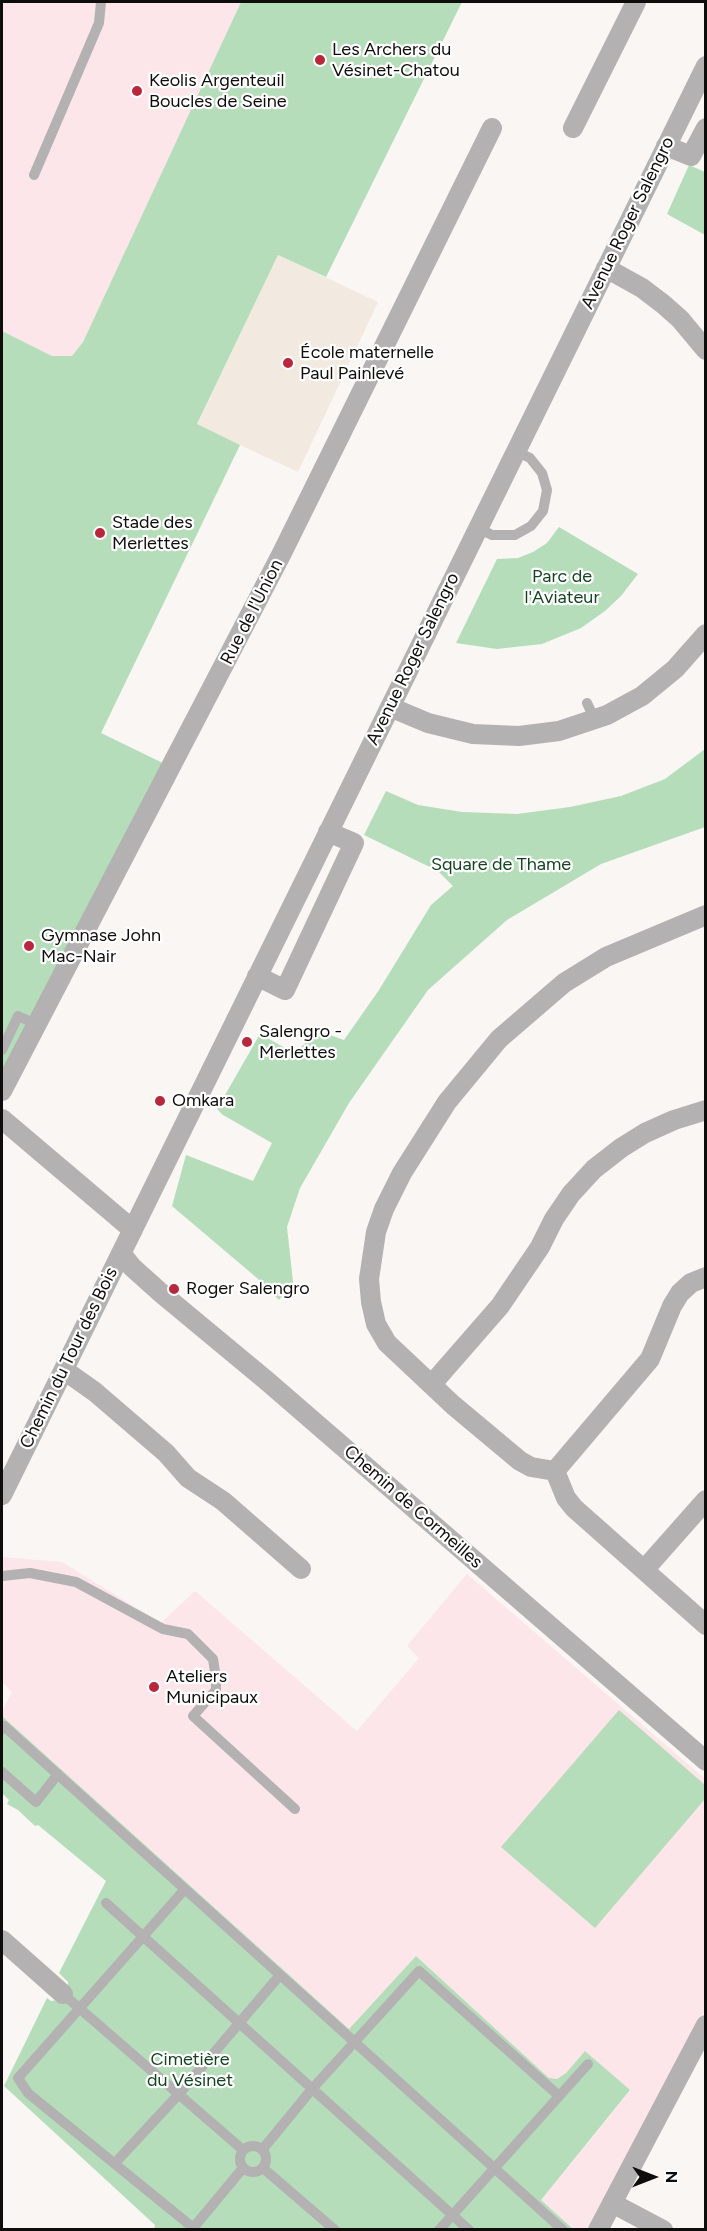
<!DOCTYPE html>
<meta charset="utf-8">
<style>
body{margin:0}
#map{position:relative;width:707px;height:2231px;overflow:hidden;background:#f9f6f3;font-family:Figtree,sans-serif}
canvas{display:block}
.frame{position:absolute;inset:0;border:3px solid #0e0d0c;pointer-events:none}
.north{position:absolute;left:623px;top:2147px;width:60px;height:60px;-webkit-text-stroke:4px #fff;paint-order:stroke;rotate:90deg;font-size:16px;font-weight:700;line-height:24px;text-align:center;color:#0e0d0c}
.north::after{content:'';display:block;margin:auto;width:21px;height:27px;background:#0e0d0c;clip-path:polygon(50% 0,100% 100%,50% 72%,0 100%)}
</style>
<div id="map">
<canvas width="707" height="2231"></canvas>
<div class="frame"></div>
<div class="north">N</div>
</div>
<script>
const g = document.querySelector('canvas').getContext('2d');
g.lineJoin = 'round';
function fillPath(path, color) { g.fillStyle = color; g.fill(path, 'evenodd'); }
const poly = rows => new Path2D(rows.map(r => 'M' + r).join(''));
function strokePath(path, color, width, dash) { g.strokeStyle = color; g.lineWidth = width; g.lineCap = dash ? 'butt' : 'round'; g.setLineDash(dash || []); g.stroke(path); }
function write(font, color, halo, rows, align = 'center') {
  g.font = font + ' Figtree,sans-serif'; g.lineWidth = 4.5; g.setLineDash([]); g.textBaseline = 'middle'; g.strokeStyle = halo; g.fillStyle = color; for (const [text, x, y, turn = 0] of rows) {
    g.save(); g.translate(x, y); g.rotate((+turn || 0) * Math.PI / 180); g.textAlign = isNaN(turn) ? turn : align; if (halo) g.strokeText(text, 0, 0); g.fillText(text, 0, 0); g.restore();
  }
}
fillPath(poly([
 [2,2,241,2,83,342,72,356,52,356,2,331],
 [2,1557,62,1562,161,1623,195,1591,357,1731,419,1658,407,1646,467,1574,705,1779,705,2010,587,2229,573,2229,541,2200,630,2091,585,2051,566,2073,557,2079,549,2078,416,1956,349,2029,2,1716,2,1711,12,1692,2,1682]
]), '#fce6e9');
fillPath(poly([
 [278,255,378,302,298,472,197,425]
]), '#f2e9e1');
fillPath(poly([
 [241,2,462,2,326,277,278,255,197,424,240,445,101,733,171,767,2,1076,2,331,52,356,72,356,83,342],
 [689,165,705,172,705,235,667,214],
 [559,527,638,574,621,596,605,611,581,628,542,644,497,649,456,643,497,559,518,558,533,552,547,543],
 [705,749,705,827,601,864,507,920,428,990,349,1103,300,1188,287,1227,293,1282,279,1300,257,1278,172,1206,186,1155,253,1181,272,1143,223,1115,217,1109,260,1034,294,1053,319,1031,344,1040,379,990,431,905,453,886,438,871,364,835,386,791,418,805,462,812,517,814,570,807,621,796,665,779],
 [619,1710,705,1785,705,1799,595,1928,501,1847],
 [2,1716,349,2029,416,1956,549,2078,557,2079,566,2073,585,2051,630,2090,541,2200,573,2229,154,2229,155,2225,4,2086,47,1998,51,2001,58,2000,68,1989,68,1982,59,1973,106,1881,38,1825,35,1826,18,1810,7,1804,9,1800,2,1793]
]), '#b5ddba');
strokePath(poly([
 [34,175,99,23,101,2],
 [478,528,492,535,515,535,531,526,543,511,547,490,542,473,530,458,516,451],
 [587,703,595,720],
 [2,1050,18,1016,36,1024],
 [2,1576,30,1573,76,1582,163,1629,188,1634,213,1659,216,1678,216,1690,193,1716,295,1809],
 [2,1729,4,1726,563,2230],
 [2,1772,36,1802,58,1774],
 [185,1889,18,2078,28,2093,196,2230],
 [106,1903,469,2230],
 [63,1994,243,2150],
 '240 2159a13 13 0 1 1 26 0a13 13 0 1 1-26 0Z',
 [262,2150,312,2089,419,1971,559,2096],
 [115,2163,179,2094,280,1975],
 [263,2168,335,2230],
 [194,2227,243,2168],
 [439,2230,588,2064]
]), '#b3b1b1', 10);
strokePath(poly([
 [573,128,636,2],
 [666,146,691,156,706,128],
 [606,268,642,288,663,304,680,319,706,350],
 [390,707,428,723,473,734,519,736,559,731,607,715,642,696,675,669,706,634],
 [706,915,606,957,564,983,499,1039,447,1102,402,1173,384,1209,376,1232,369,1279,371,1302,376,1324,387,1343,453,1405,520,1461,531,1467,555,1471,566,1498,574,1508,706,1625],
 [257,976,285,990,354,843,328,832],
 [2,1091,281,555,492,128],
 [2,1119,133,1230],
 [121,1253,132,1267,161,1293,267,1381,706,1761],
 [64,1370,95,1392,166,1453,188,1478,223,1501,301,1569],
 [432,1384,500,1306,540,1247,554,1219,571,1194,594,1169,621,1148,645,1133,674,1120,706,1110],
 [555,1471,650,1359,672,1306,680,1293,691,1283,706,1277],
 [2,1495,706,66],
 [644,1570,706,1500],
 [2,1940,63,1994],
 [612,2203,663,2230],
 [598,2230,706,2025]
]), '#b3b1b1', 20);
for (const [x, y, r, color] of [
 [320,60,6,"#b9273d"],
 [137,91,6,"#b9273d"],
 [288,363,6,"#b9273d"],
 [100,533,6,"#b9273d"],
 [29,946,6,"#b9273d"],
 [247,1042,6,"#b9273d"],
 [160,1101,6,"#b9273d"],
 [174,1289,6,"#b9273d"],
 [154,1687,6,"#b9273d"]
]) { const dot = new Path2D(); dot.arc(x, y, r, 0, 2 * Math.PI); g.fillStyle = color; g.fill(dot); strokePath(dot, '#fff', 2); }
write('18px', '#0e0d0c', '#fff', [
 ["Les Archers du",332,50],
 ["Vésinet-Chatou",332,71],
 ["Keolis Argenteuil",149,81],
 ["Boucles de Seine",149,102],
 ["École maternelle",300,353],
 ["Paul Painlevé",300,374],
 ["Stade des",112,523],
 ["Merlettes",112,544],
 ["Gymnase John",41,936],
 ["Mac-Nair",41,957],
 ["Salengro -",259,1032],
 ["Merlettes",259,1053],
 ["Omkara",172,1101],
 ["Roger Salengro",186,1289],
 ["Ateliers",166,1677],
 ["Municipaux",166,1698]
], 'left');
write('18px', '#0e0d0c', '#fff', [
 ["Avenue Roger Salengro",628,223,-64],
 ["Rue de l'Union",252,612,-63],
 ["Avenue Roger Salengro",413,659,-64],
 ["Chemin du Tour des Bois",69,1358,-64],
 ["Chemin de Cormeilles",413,1507,41]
]);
write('18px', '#144520', '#fff', [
 ["Parc de",562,577],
 ["l'Aviateur",562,598],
 ["Square de Thame",501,865],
 ["Cimetière",190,2060],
 ["du Vésinet",190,2081]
]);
</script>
